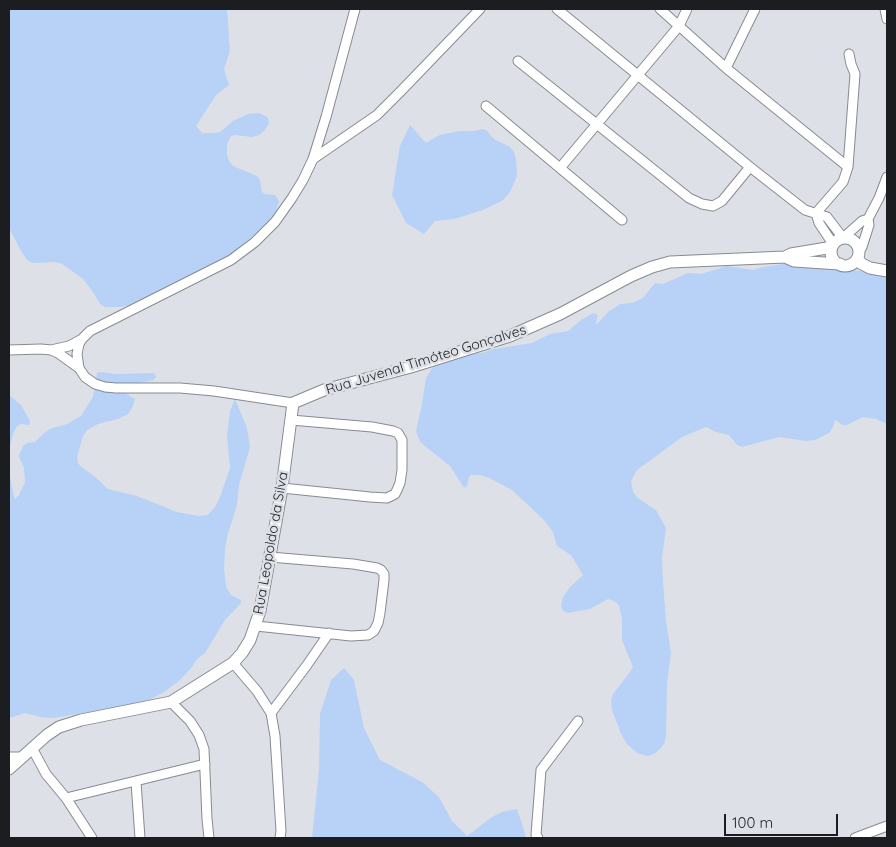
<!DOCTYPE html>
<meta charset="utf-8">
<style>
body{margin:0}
#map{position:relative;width:896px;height:847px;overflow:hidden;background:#dde1e7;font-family:Quicksand,sans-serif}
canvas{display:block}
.frame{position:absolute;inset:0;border:10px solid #1c1d20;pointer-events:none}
.scale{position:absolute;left:724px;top:814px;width:114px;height:22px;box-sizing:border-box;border:2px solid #1c1d20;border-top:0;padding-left:6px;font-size:15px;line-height:18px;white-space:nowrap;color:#1c1d20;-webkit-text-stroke:4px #dde1e7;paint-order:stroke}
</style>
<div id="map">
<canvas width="896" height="847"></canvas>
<div class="frame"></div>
<div class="scale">100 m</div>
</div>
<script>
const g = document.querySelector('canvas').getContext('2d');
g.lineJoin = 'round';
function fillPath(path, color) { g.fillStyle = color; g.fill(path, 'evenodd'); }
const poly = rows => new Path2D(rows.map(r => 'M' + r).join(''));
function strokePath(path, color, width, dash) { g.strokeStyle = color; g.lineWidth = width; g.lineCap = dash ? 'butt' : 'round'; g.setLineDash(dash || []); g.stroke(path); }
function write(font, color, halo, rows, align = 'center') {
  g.font = font + ' Quicksand,sans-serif'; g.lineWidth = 5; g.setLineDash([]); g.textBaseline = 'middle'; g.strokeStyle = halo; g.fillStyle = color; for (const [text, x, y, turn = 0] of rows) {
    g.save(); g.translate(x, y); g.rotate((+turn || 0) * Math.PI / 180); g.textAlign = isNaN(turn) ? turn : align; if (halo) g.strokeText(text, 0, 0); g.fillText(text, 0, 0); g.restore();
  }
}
fillPath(poly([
 [9,9,227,9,230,51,224,69,229,85,216,95,196,126,202,133,215,133,220,132,233,121,248,114,259,113,267,117,269,121,268,125,264,131,259,135,252,137,235,135,231,136,227,144,227,155,229,161,233,166,257,176,260,180,262,192,265,194,275,195,279,201,276,212,265,226,220,263,134,304,121,307,105,307,100,304,93,292,83,279,62,264,55,262,32,263,27,260,21,251,9,228],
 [410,125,426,143,434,138,440,135,460,131,474,131,482,129,486,130,494,139,510,147,514,152,516,159,517,176,510,192,502,201,483,210,454,219,435,221,424,234,406,223,392,195,400,146],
 [783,264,826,266,887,275,887,424,876,419,863,417,847,425,843,425,835,420,833,427,829,433,815,440,806,441,779,437,742,447,737,445,729,435,716,432,706,427,682,437,637,470,631,481,633,492,638,498,656,510,666,528,662,558,663,582,666,621,671,653,667,683,666,737,664,744,660,749,654,754,648,756,637,753,627,744,621,734,612,710,611,701,613,694,630,672,633,667,622,640,622,619,619,605,614,601,608,599,590,609,568,613,563,611,561,606,563,597,570,587,583,575,571,555,557,546,553,532,544,520,512,490,489,478,480,475,471,475,469,477,467,486,464,488,450,466,420,442,416,431,422,404,426,378,432,368,442,361,464,354,482,353,494,349,532,343,550,334,568,331,581,320,593,313,598,315,596,322,597,324,608,312,620,304,632,303,643,298,655,283,663,284,688,273,701,274,727,266,753,270,758,268],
 [101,372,116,374,154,373,156,377,153,380,121,387,122,391,135,399,132,408,128,414,118,419,98,424,87,430,83,436,77,457,78,463,81,467,94,476,108,489,137,496,177,512,199,516,208,515,215,507,220,497,230,468,227,436,230,411,235,399,247,428,250,447,239,485,237,505,227,537,225,550,224,568,226,587,231,595,241,600,241,603,225,620,205,653,197,659,192,667,180,680,164,692,149,700,136,704,53,718,41,717,25,713,9,718,9,471,14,497,15,499,19,495,25,482,24,468,19,456,23,446,27,443,35,442,44,433,50,429,67,424,81,416,93,397,97,373],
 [9,395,21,405,30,421,29,425,21,424,17,426,13,434,9,451,9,466],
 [344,668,354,680,364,728,380,760,422,782,439,797,452,821,467,836,492,817,502,812,517,809,524,830,526,838,312,838,319,770,320,714,331,680]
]), '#b7d1f7');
const minor = poly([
 [557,9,750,167,805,210,827,217,843,238,862,221,868,219,879,198,887,177],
 [660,9,726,68,848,167],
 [885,9,887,19],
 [518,61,689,198,702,204,713,206,722,201,750,167],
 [726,68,755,9],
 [486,106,622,220],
 [313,159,326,117,355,9],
 [560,168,679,26,687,9],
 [816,213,843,182,848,167,855,74,851,64,849,54],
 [816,213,819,223,833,244],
 [859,251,862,247,869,225,868,219],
 [9,350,41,349,51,350,58,353,79,368],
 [51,350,69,346,82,339],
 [293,403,214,391,180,388,116,388,105,387,95,384,85,377,79,368,77,354,79,344,82,339,90,331,231,260,255,242,275,222,292,198,303,180,313,159,377,115,401,91,480,9],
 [282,488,370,497,387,498,395,494,397,490,400,483,402,470,402,440,398,433,393,431,372,427,291,420],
 [256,626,351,636,368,635,374,631,378,623,380,613,384,580,384,574,381,570,377,568,353,564,270,557],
 [233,663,257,691,271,713,275,736,281,831,280,838],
 [171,702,190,721,199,735,204,749,207,819,209,838],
 [271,713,307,665,329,633],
 [32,748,46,774,66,798,92,838],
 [9,757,22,757],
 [136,782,140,838],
 [66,798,205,764],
 [538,838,536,835,541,770,578,721],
 [855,838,887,826]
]);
const tertiary = poly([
 '831 252a14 14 0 1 1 28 0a14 14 0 1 1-28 0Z',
 [785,257,794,261,840,264],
 [857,259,862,264,870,268,887,271],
 [9,769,47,735,59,727,81,720,171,702,233,663,242,653,250,640,260,611,282,488,293,403,324,390,411,367,510,336,560,314,631,276,652,267,670,262,785,257,791,254,827,248,833,244]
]);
strokePath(minor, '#878b91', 11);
strokePath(tertiary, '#878b91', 13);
strokePath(minor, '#fff', 9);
strokePath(tertiary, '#fff', 11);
write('14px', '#1c1d20', '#dde1e7', [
 ["Rua Juvenal Timóteo Gonçalves",426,360,-17],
 ["Rua Leopoldo da Silva",271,543,-80]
]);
</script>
